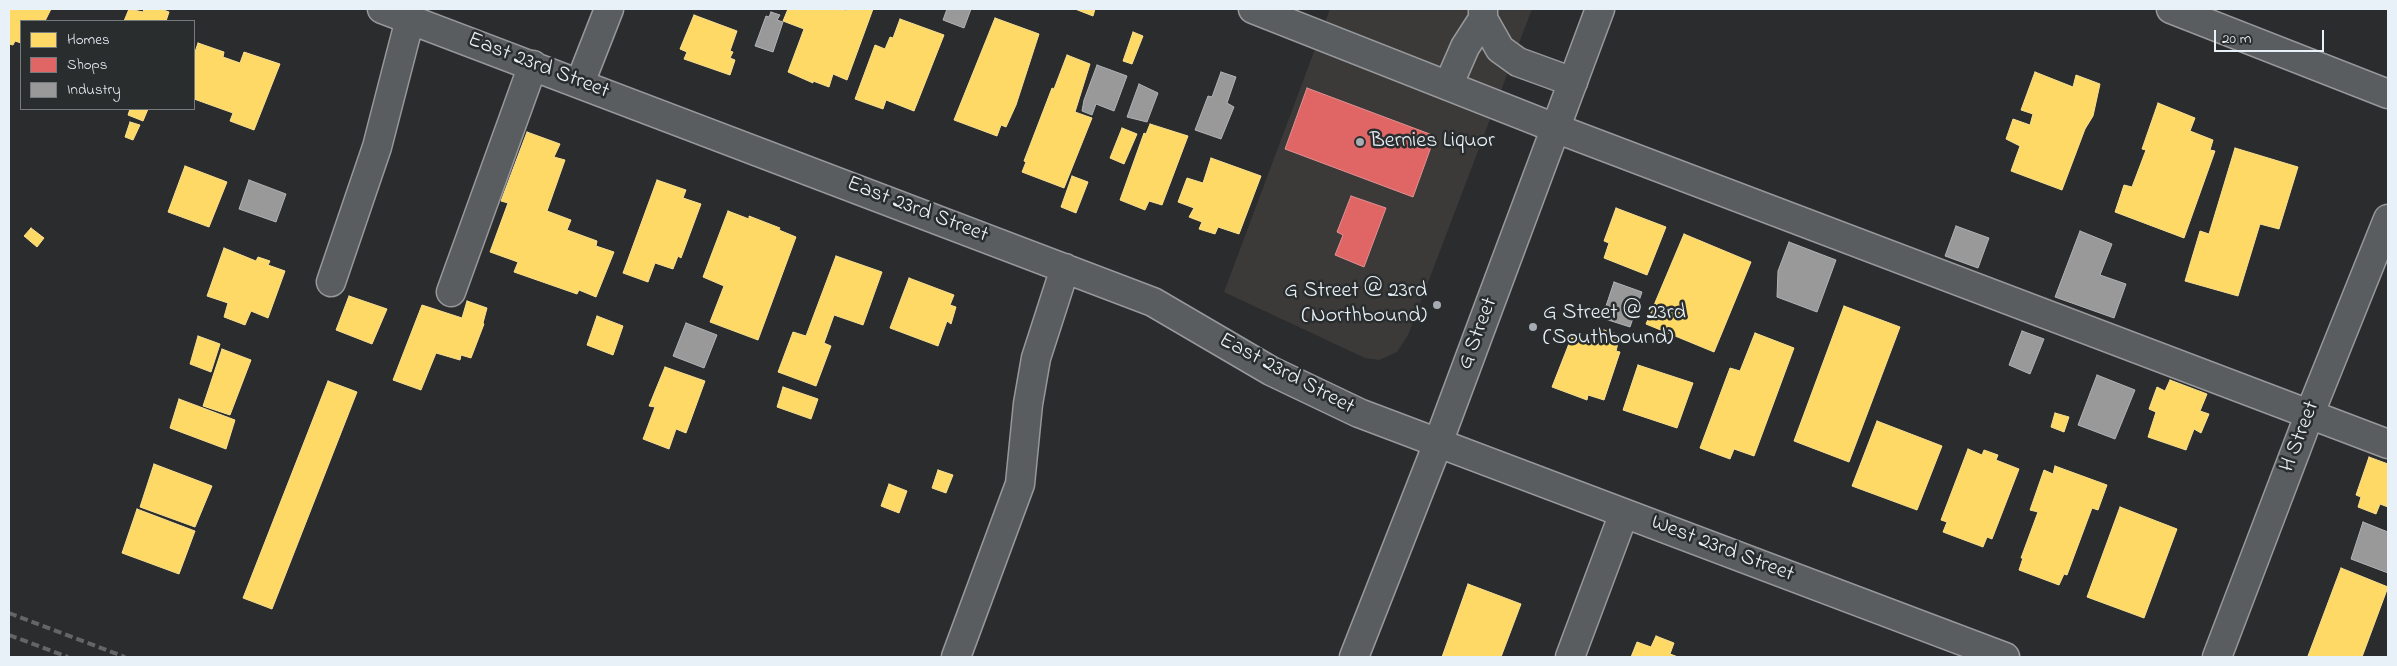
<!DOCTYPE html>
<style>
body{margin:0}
#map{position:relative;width:2397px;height:666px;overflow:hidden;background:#2b2c2d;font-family:"Indie Flower",sans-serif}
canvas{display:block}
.frame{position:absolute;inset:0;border:10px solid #e8f1f8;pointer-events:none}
.legend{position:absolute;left:20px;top:20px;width:175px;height:90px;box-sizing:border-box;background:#2a2d2e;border:1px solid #767b7f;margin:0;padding:6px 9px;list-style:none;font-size:15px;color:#e8f1f8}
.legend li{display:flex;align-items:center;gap:10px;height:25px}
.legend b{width:25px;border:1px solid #767b7f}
.scale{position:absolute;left:2214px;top:30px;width:110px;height:22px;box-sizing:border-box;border:2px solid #e8f1f8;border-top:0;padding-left:6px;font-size:15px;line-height:18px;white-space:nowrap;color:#e8f1f8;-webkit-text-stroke:4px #2a2d2e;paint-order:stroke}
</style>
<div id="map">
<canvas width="2397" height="666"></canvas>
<div class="frame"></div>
<ul class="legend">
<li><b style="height:14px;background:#ffd966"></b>Homes</li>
<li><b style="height:14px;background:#e06666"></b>Shops</li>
<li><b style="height:14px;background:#999"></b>Industry</li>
</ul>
<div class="scale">20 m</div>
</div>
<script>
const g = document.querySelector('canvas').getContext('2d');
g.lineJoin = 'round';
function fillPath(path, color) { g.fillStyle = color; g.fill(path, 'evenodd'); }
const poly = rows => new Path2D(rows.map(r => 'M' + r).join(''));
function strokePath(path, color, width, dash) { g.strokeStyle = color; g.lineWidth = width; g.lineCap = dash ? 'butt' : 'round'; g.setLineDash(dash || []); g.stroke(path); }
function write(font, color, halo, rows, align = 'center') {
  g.font = font + ' "Indie Flower",sans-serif'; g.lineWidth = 5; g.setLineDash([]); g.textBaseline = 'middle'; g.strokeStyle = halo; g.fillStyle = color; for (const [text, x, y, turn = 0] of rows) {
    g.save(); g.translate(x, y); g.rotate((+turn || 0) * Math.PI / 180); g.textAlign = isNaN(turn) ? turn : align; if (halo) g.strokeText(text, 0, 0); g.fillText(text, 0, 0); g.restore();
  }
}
fillPath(poly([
 [1330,9,1532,9,1408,335,1397,352,1379,360,1365,358,1224,292]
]), '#3c3939');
const homes = poly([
 [9,9,51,9,45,21,21,21,21,43,15,41,13,45,9,44,9,9],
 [129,9,143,12,144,9,161,9,169,12,166,21,124,21,129,9],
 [788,9,841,9,846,11,847,9,873,9,847,80,833,74,829,87,813,81,813,83,788,72,804,29,783,21,788,9],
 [1075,9,1095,9,1093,16,1075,9],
 [694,15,737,31,730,51,733,52,730,58,735,60,730,75,684,59,687,52,680,49,694,15],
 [995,18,1039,34,1016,105,1006,127,1001,125,997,136,954,120,995,18],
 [900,19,944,35,914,111,886,100,883,109,855,99,875,45,885,49,890,37,893,38,900,19],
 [1133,32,1143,36,1132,64,1123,61,1133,32],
 [198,43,224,52,223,57,240,63,244,52,280,64,254,130,230,121,233,113,194,99,194,55,198,43],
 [1067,55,1090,64,1075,112,1092,118,1064,188,1022,172,1026,162,1024,161,1052,88,1054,89,1067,55],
 [2035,72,2073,87,2076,75,2100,84,2093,116,2085,129,2062,190,2011,171,2020,146,2006,139,2013,119,2030,125,2033,114,2021,110,2035,72],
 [2158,103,2195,118,2190,131,2213,140,2210,150,2215,151,2184,238,2115,212,2124,185,2132,187,2146,150,2142,149,2158,103],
 [130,109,148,109,143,121,128,115,130,109],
 [130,122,140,125,133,140,125,137,130,122],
 [1150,124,1188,136,1162,205,1149,201,1145,210,1120,200,1144,133,1146,134,1150,124],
 [1122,128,1137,134,1124,164,1110,158,1122,128],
 [527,132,560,144,554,157,565,160,547,211,571,220,567,230,597,241,596,246,614,252,596,297,579,290,577,294,514,272,518,262,490,252,508,203,501,201,527,132],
 [2235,148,2298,167,2279,229,2260,224,2238,296,2185,281,2200,231,2209,234,2235,148],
 [1211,158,1261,176,1239,234,1218,227,1215,234,1199,229,1202,222,1189,217,1194,208,1178,202,1187,178,1203,183,1211,158],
 [185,166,227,182,209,227,168,212,185,166],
 [1072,176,1088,182,1076,213,1061,207,1072,176],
 [657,180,686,190,683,198,701,204,681,258,678,256,673,269,655,263,648,282,623,273,657,180],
 [1616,208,1666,227,1647,275,1604,258,1609,243,1604,241,1616,208],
 [728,211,749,219,749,216,780,228,779,230,796,237,758,340,710,322,724,286,703,277,728,211],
 [31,228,44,238,37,247,24,236,31,228],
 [1684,234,1751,262,1714,352,1646,324,1684,234],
 [224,248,256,261,258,257,270,261,268,265,285,271,268,318,251,311,245,325,224,317,228,303,207,296,224,248],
 [836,256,882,272,863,325,834,315,824,343,831,346,816,386,778,372,793,332,806,336,836,256],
 [909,278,954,295,950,305,956,307,951,324,947,321,938,346,890,328,909,278],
 [349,296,387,309,372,344,336,330,349,296],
 [467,301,487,308,483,323,484,324,471,358,461,355,460,360,436,353,421,390,393,380,422,305,462,318,467,301],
 [1844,306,1900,327,1849,462,1794,441,1844,306],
 [597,316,623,326,613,355,587,345,597,316],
 [1604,330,1620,335,1616,351,1620,352,1604,400,1588,395,1587,400,1552,387,1572,336,1598,345,1604,330],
 [1755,333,1794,348,1754,456,1734,449,1730,459,1700,448,1730,368,1740,371,1755,333],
 [198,336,220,344,211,372,190,364,198,336],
 [222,349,251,360,230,415,203,406,222,349],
 [1638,365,1693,383,1677,428,1623,410,1638,365],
 [665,367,705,381,686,433,676,429,669,449,643,439,655,407,649,406,665,367],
 [2170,380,2207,394,2200,411,2209,414,2201,433,2194,429,2186,450,2148,437,2156,412,2149,409,2157,387,2165,391,2170,380],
 [328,381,357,392,272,609,243,598,328,381],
 [783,387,818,399,811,419,777,407,783,387],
 [179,399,235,420,226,449,170,428,179,399],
 [2055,413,2069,417,2064,432,2051,427,2055,413],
 [1877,421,1942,446,1917,510,1852,486,1877,421],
 [1968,449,1982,455,1984,450,1998,455,1996,460,2019,469,1992,539,1987,537,1983,547,1943,532,1947,522,1941,520,1968,449],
 [2369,457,2388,464,2388,507,2380,504,2376,514,2358,507,2361,497,2356,495,2369,457],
 [154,464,212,486,195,527,140,507,154,464],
 [2055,466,2107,485,2098,510,2092,508,2067,575,2064,574,2059,585,2019,570,2023,558,2021,558,2038,512,2030,510,2044,470,2053,474,2055,466],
 [938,470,953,475,946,493,932,488,938,470],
 [889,484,907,491,899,513,881,506,889,484],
 [2120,507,2177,529,2144,618,2087,597,2120,507],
 [137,509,195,531,179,574,122,553,137,509],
 [2341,568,2388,587,2362,657,2313,657,2308,656,2341,568],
 [1468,584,1521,604,1501,657,1442,657,1468,584],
 [1656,636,1674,643,1670,654,1678,657,1631,657,1637,642,1651,647,1656,636]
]);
fillPath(homes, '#ffd966');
strokePath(homes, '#f8e092', 1);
const shops = poly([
 [1307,88,1435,136,1413,197,1285,149,1307,88],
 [1351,196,1386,208,1364,267,1335,255,1343,235,1337,232,1351,196]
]);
fillPath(shops, '#e06666');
strokePath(shops, '#e29092', 1);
const industry = poly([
 [947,9,971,9,964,28,943,20,947,9],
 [771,12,780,15,777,20,783,22,773,52,755,46,766,16,769,17,771,12],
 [1097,65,1127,76,1114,111,1096,104,1092,115,1082,111,1084,100,1097,65],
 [1221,72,1236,77,1227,103,1234,107,1221,139,1195,130,1208,96,1212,97,1221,72],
 [1139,84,1158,93,1147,122,1127,117,1139,84],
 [249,180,286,194,276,222,239,209,249,180],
 [1956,226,1989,238,1978,268,1945,256,1956,226],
 [2080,231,2112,244,2100,275,2126,284,2114,318,2055,297,2080,231],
 [1789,242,1836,260,1817,312,1777,297,1778,271,1789,242],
 [1614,282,1642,292,1630,327,1602,318,1614,282],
 [686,323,717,335,704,368,673,356,686,323],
 [2022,331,2044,339,2030,374,2009,365,2022,331],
 [2097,375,2135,390,2115,439,2078,425,2097,375],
 [2363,522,2388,532,2388,573,2351,559,2363,522]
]);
fillPath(industry, '#999');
strokePath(industry, '#b1b3b6', 1);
const minor = poly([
 [382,9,1153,302,1271,371,1359,413,2005,657],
 [1253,9,1555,128,2388,444],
 [1483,9,1483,19,1500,49,1518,62,1573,82],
 [2171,9,2388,94],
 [580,83,609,9],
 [1448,86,1465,47,1483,19],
 [331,282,377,147,410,19],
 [451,292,533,65],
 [956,657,1020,484,1028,404,1036,358,1065,268],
 [1570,657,1624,513],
 [2217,657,2310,413,2388,219]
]);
const major = poly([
 [1354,657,1438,443,1600,9]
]);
strokePath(minor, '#96989a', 31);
strokePath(major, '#96989a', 31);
strokePath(minor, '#5a5d60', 28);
strokePath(major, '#5a5d60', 28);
strokePath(poly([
 [9,613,125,657],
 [9,635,68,657]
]), '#636566', 4, [8, 4]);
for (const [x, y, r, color] of [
 [1360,142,5,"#a6acb1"],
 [1437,305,5,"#a6acb1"],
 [1533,327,5,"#a6acb1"]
]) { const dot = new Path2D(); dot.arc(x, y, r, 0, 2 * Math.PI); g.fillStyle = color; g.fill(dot); strokePath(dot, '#2a2d2e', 2); }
write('22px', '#e8f1f8', '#2a2d2e', [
 ["East 23rd Street",538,67,21],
 ["East 23rd Street",917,211,21],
 ["G Street",1479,334,-69],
 ["East 23rd Street",1286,375,28],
 ["H Street",2301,437,-69],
 ["West 23rd Street",1722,550,21]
]);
write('22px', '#e8f1f8', '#2a2d2e', [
 ["Bernies Liquor",1370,142],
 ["G Street @ 23rd",1427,292,"right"],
 ["(Northbound)",1427,317,"right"],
 ["G Street @ 23rd",1543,314],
 ["(Southbound)",1543,339]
], 'left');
</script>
